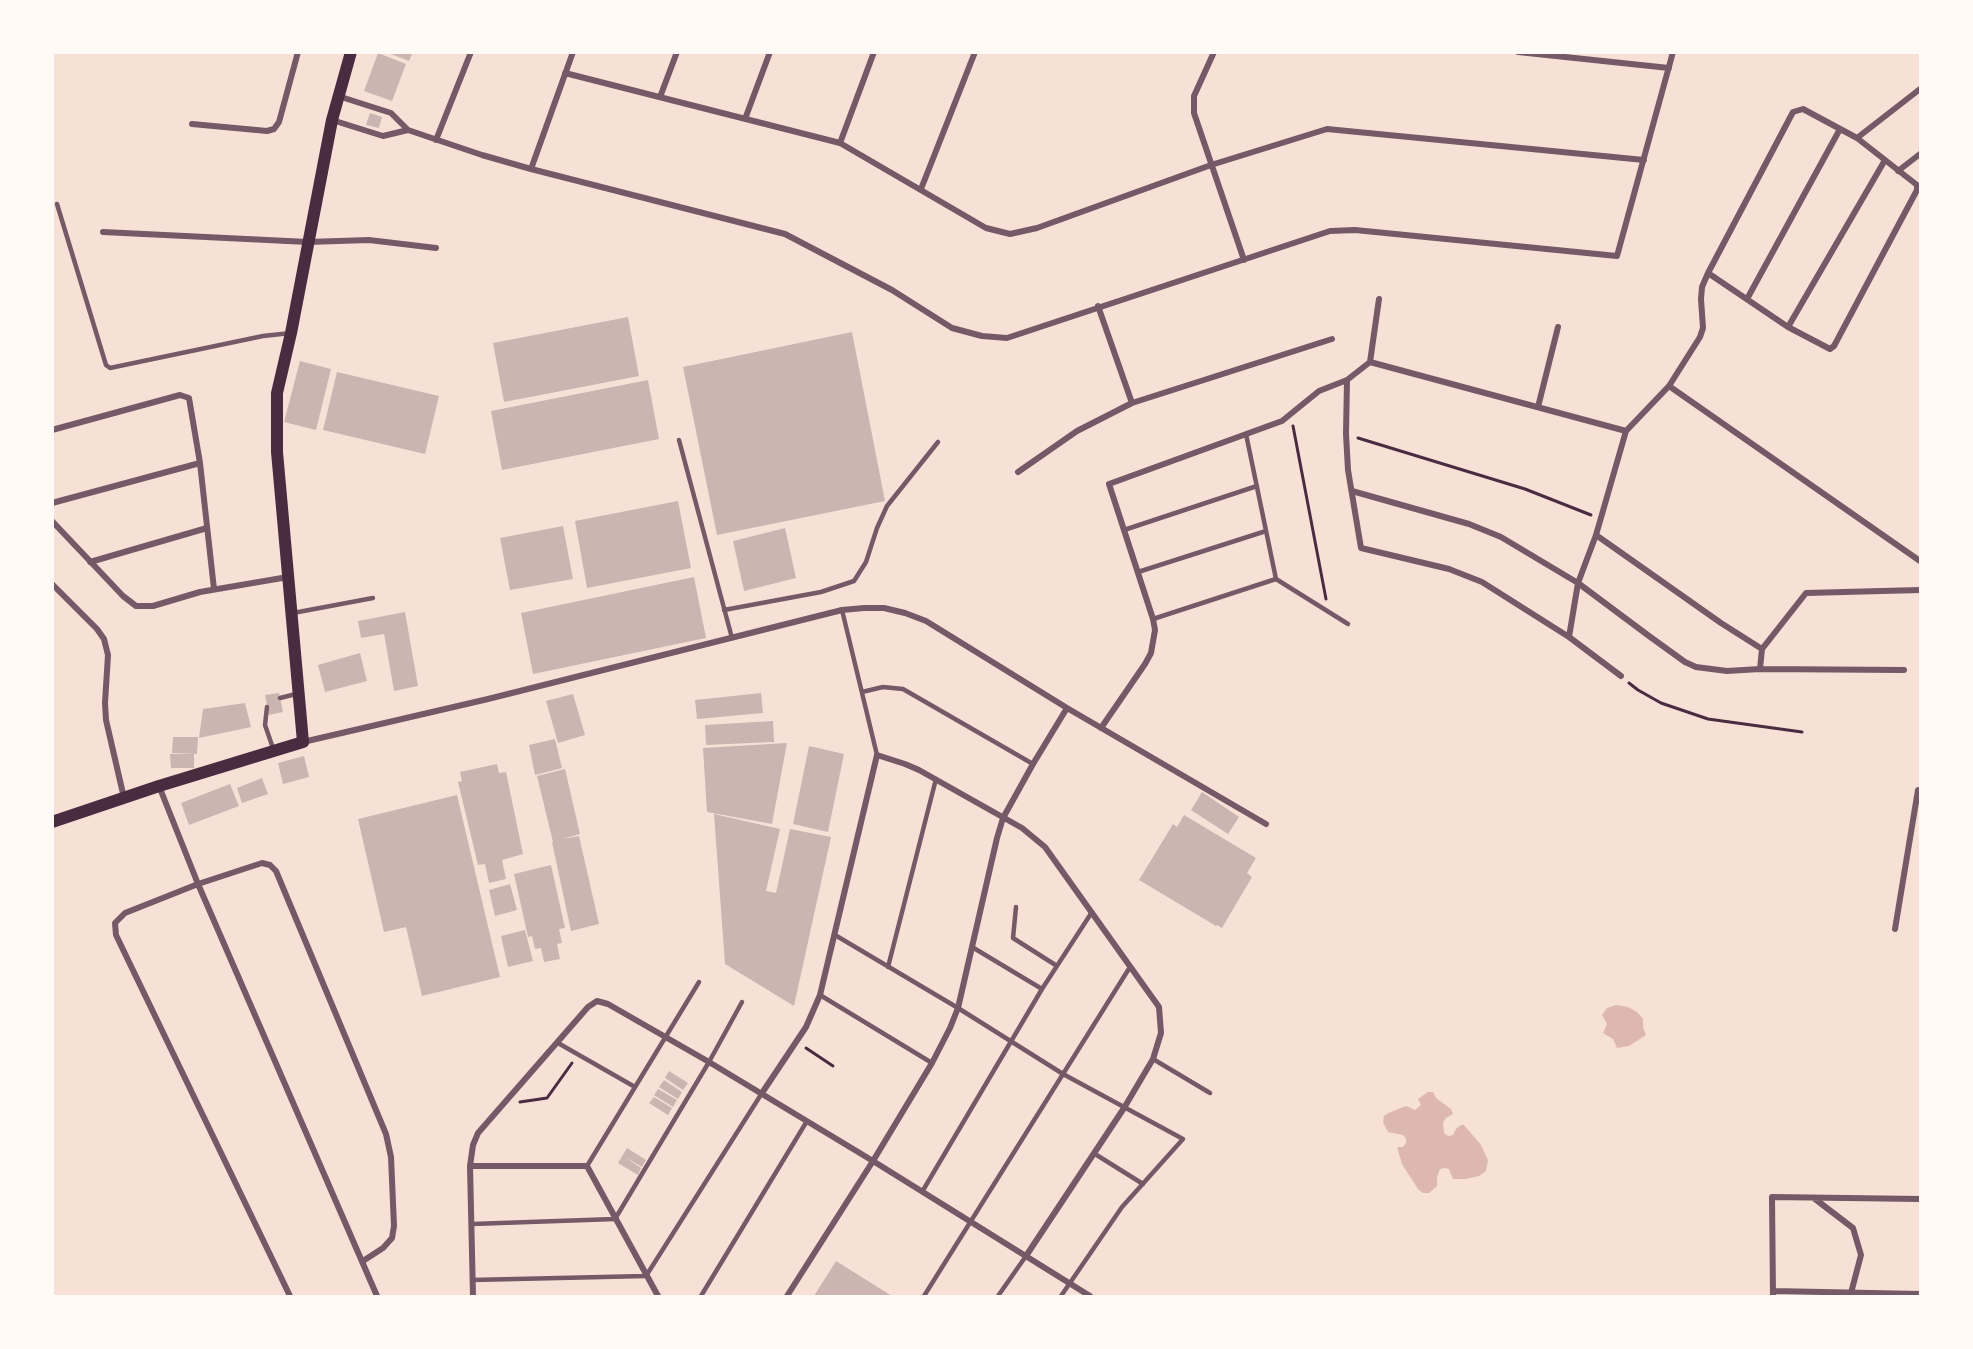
<!DOCTYPE html>
<style>
body{margin:0}
#map{position:relative;width:1973px;height:1349px;overflow:hidden;background:#f7e1d7;font-family:Karla,sans-serif}
canvas{display:block}
.frame{position:absolute;inset:0;border:54px solid #fffaf5;pointer-events:none}
</style>
<div id="map">
<canvas width="1973" height="1349"></canvas>
<div class="frame"></div>
</div>
<script>
const g = document.querySelector('canvas').getContext('2d');
g.lineJoin = 'round';
function fillPath(path, color) { g.fillStyle = color; g.fill(path, 'evenodd'); }
const poly = rows => new Path2D(rows.map(r => 'M' + r).join(''));
function strokePath(path, color, width, dash) { g.strokeStyle = color; g.lineWidth = width; g.lineCap = dash ? 'butt' : 'round'; g.setLineDash(dash || []); g.stroke(path); }
fillPath(poly([
 [1616,1005,1628,1007,1637,1012,1643,1019,1643,1027,1646,1035,1629,1046,1617,1048,1613,1039,1603,1033,1607,1024,1602,1015,1607,1008],
 [1428,1092,1433,1092,1436,1098,1451,1109,1453,1114,1446,1118,1443,1123,1444,1133,1448,1136,1453,1135,1456,1129,1461,1125,1464,1125,1481,1145,1488,1160,1486,1171,1479,1176,1466,1179,1453,1179,1449,1169,1445,1168,1440,1169,1437,1177,1437,1186,1429,1193,1423,1193,1418,1189,1402,1164,1397,1147,1403,1147,1406,1143,1406,1139,1403,1135,1388,1132,1383,1122,1384,1116,1388,1113,1406,1106,1415,1110,1421,1105,1418,1099]
]), '#dcb8b0');
fillPath(poly([
 [386,52,413,52,409,61],
 [378,53,406,64,392,101,364,91],
 [370,113,382,117,379,128,366,125],
 [628,317,639,376,504,402,493,343],
 [852,332,885,501,717,535,683,367],
 [300,361,331,369,316,430,284,422],
 [337,372,439,396,425,454,323,430],
 [648,380,659,439,502,470,491,411],
 [678,501,691,568,587,588,575,521],
 [563,526,573,579,510,590,500,538],
 [785,528,796,578,744,591,733,541],
 [694,577,706,638,533,674,521,613],
 [405,612,418,686,394,691,384,634,361,638,358,621],
 [360,653,367,681,325,692,318,665],
 [279,693,283,712,269,715,265,695],
 [761,693,763,713,697,719,695,700],
 [573,694,585,735,558,743,546,701],
 [245,703,251,727,199,738,203,709],
 [773,721,774,742,706,745,705,725],
 [173,737,198,737,197,754,172,753],
 [555,739,562,768,535,775,529,745],
 [787,743,772,824,707,812,703,748],
 [809,746,844,754,828,832,793,824],
 [170,754,194,754,194,768,171,768],
 [304,756,309,777,283,784,278,763],
 [497,764,499,773,506,772,523,854,502,860,506,879,489,883,485,864,478,865,458,782,462,781,460,772],
 [565,769,580,834,562,839,579,836,599,924,571,931,552,842,553,842,537,776],
 [262,778,268,794,242,803,237,788],
 [230,784,239,806,189,825,181,803],
 [1202,792,1239,817,1228,834,1191,810],
 [457,795,500,977,422,996,406,927,384,932,358,819],
 [714,814,780,829,766,891,776,893,790,829,831,837,794,1006,725,964],
 [1184,815,1256,858,1247,873,1252,877,1222,928,1217,925,1216,926,1139,880,1173,824,1177,827],
 [551,865,565,928,559,929,562,943,557,944,560,959,544,962,541,948,535,949,532,936,528,937,514,874],
 [510,884,517,910,495,916,489,890],
 [525,930,533,961,508,967,501,936],
 [669,1071,688,1083,683,1090,665,1078],
 [664,1080,682,1092,678,1099,659,1087],
 [658,1089,677,1100,673,1107,654,1095],
 [654,1097,672,1108,668,1115,649,1103],
 [627,1148,646,1160,642,1167,625,1157,641,1168,638,1175,618,1163],
 [836,1261,892,1296,814,1296]
]), '#ccb4b1');
strokePath(poly([
 [1293,426,1326,599],
 [1358,438,1525,489,1591,515],
 [1629,683,1638,690,1661,703,1708,719,1802,732],
 [806,1048,833,1066],
 [520,1102,547,1098,572,1063]
]), '#4a2c40', 3);
strokePath(poly([
 [57,204,106,365,110,368,263,336,291,333],
 [1246,434,1276,579,1348,624],
 [679,440,732,638],
 [1124,530,1257,486],
 [1138,572,1266,531],
 [724,610,821,592,854,581,866,562,877,528,887,506,938,442],
 [842,610,877,755],
 [293,613,373,598],
 [1153,619,1276,579],
 [862,692,883,687,903,689,1033,764],
 [280,698,296,694],
 [267,707,265,725,274,751],
 [1016,907,1013,938,1057,966],
 [835,935,958,1008,1063,1074,1183,1139,1122,1207,1061,1296],
 [972,947,1042,989],
 [888,967,936,779],
 [820,995,932,1063],
 [558,1043,635,1087],
 [1153,1059,1210,1093],
 [1095,1154,1143,1184],
 [587,1166,699,982],
 [922,1192,1042,989,1092,912],
 [472,1224,615,1219,709,1062,742,1002],
 [472,1280,646,1276,762,1093],
 [701,1296,807,1121],
 [924,1296,1130,967],
 [998,1296,1026,1256]
]), '#755966', 4.5);
strokePath(poly([
 [1214,52,1194,96,1194,113,1244,260],
 [1518,52,1669,68],
 [565,73,840,143,986,228,1010,234,1037,228,1211,165,1327,129,1644,160],
 [338,96,391,113,408,130,482,155,531,169,785,234,892,290,952,328,982,336,1007,338,1330,231,1355,230,1617,256,1673,52],
 [660,97,677,52],
 [745,119,770,52],
 [332,120,383,136,408,130],
 [192,124,267,131,274,129,279,122,298,52],
 [1857,138,1920,89],
 [436,140,471,52],
 [840,143,874,52],
 [531,169,573,52],
 [1898,171,1920,154],
 [921,189,975,52],
 [103,232,308,242,369,240,436,248],
 [1747,299,1840,129],
 [1098,306,1132,403],
 [1788,327,1885,160],
 [1370,362,1626,431],
 [1347,380,1346,434,1348,470,1361,548,1449,569,1482,582,1569,637,1621,676],
 [1669,386,1920,561],
 [1538,407,1558,327],
 [52,430,180,395,189,398,200,463,214,589],
 [1018,472,1077,431,1132,403,1332,339],
 [1352,491,1469,524,1501,537,1578,583,1649,636,1685,662,1696,667,1727,671,1760,669,1904,670],
 [52,503,200,463],
 [52,521,123,596,136,606,153,606,200,592,288,577],
 [1596,535,1721,623,1762,649,1760,669],
 [90,562,207,528],
 [52,584,97,629,104,639,108,655,105,703,106,720,124,798],
 [1569,637,1578,583,1596,535,1626,431,1669,386,1700,337,1703,328,1701,299,1702,287,1708,273,1793,112,1803,109,1857,138,1917,185,1917,190,1834,346,1830,349,1788,327,1708,273],
 [1762,649,1806,593,1920,590],
 [1101,728,1145,664,1151,653,1155,630,1153,619,1109,484,1282,421,1319,391,1347,380,1370,362,1379,299],
 [303,742,488,699,842,610,864,608,884,608,905,613,926,621,1067,708,1266,824],
 [159,786,198,884,377,1296],
 [1895,929,1918,790,1920,790],
 [762,1093,806,1027,820,995,877,755,905,764,919,770,1022,828,1045,847,1159,1007,1161,1033,1153,1059,1124,1108,1026,1256],
 [470,1166,587,1166,658,1296],
 [1815,1199,1853,1228,1861,1255,1851,1293],
 [1773,1291,1920,1294],
 [290,1296,116,935,115,923,125,913,198,884,262,863,270,865,276,871,386,1134,391,1157,394,1226,392,1238,383,1248,363,1261],
 [473,1296,470,1166,473,1145,478,1133,588,1007,597,1001,608,1004,709,1062,873,1161,1090,1296],
 [787,1296,873,1161,932,1063,950,1028,958,1008,997,838,1003,818,1033,764,1067,708],
 [1773,1296,1772,1197,1920,1199]
]), '#755966', 6);
strokePath(poly([
 [52,822,159,786,303,742,277,452,277,393,291,333,332,120,351,52]
]), '#4a2c40', 12);
</script>
